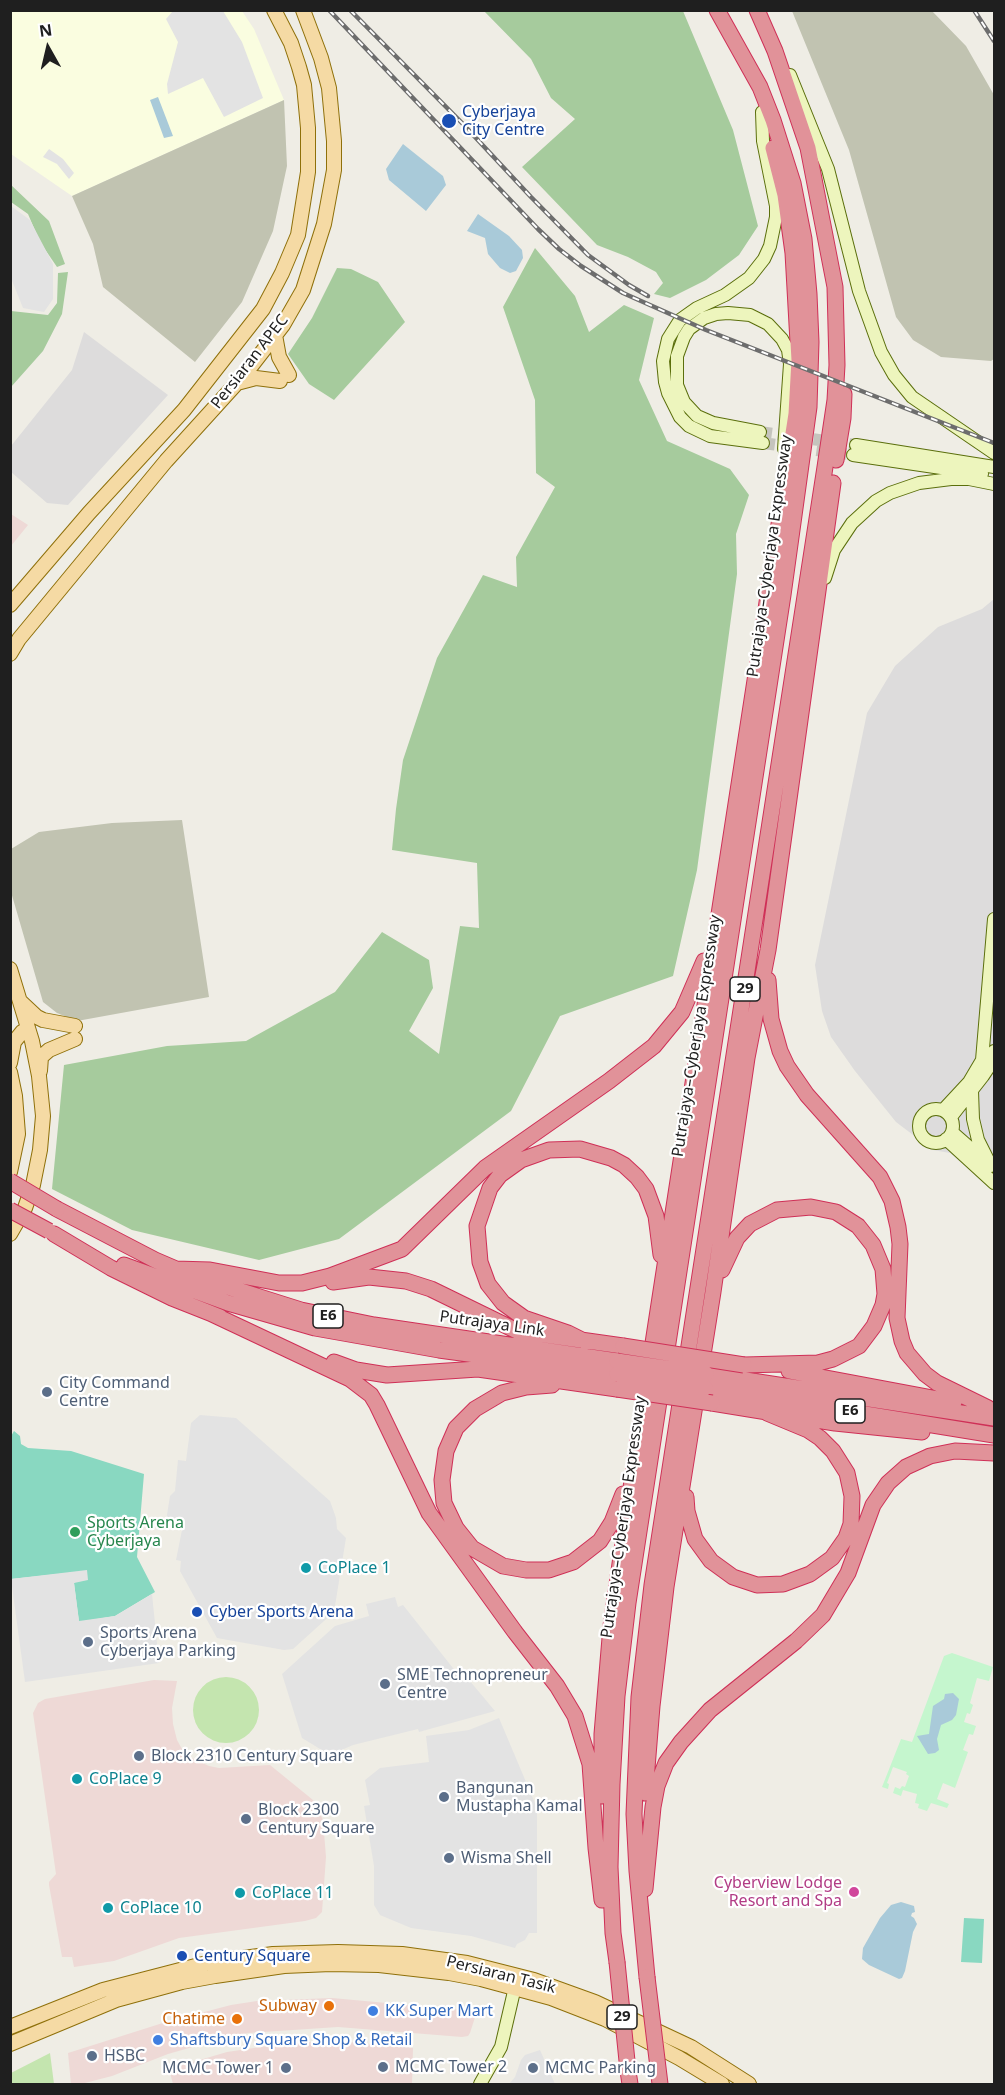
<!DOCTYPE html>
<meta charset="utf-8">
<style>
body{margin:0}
#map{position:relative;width:1005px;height:2095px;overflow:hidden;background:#efede5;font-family:"Noto Sans",sans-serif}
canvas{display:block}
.frame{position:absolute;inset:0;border:12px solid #1f1f1f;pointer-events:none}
.north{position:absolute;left:18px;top:18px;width:60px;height:60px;-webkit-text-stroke:4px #fff;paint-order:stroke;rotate:352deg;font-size:16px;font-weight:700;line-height:24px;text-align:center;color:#1f1f1f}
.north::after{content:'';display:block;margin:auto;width:21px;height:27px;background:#1f1f1f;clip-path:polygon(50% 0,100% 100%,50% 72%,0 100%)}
</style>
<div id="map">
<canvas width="1005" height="2095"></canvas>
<div class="frame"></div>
<div class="north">N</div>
</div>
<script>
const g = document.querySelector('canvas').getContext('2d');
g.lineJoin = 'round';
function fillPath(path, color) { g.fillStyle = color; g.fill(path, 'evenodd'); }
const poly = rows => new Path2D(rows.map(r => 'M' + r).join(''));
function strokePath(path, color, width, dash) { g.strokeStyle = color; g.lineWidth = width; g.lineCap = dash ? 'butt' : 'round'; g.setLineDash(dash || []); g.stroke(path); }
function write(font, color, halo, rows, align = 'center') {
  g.font = font + ' "Noto Sans",sans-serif'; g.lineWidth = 4.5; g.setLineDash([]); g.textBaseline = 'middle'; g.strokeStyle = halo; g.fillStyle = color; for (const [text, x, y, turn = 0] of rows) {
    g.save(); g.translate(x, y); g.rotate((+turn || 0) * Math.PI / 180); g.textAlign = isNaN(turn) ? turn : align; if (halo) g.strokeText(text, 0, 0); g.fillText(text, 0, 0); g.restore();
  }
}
fillPath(poly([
 [84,332,168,395,68,505,47,503,11,472,11,446,72,370],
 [994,599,994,1190,950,1153,933,1150,896,1122,855,1071,831,1037,822,1011,815,965,867,713,895,666,938,627,982,609]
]), '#dddcdc');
fillPath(poly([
 [11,514,28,525,11,546],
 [154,1680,177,1681,172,1708,173,1724,177,1740,182,1749,190,1757,209,1766,219,1768,270,1765,313,1800,323,1820,326,1857,322,1912,316,1918,305,1921,179,1938,114,1961,74,1967,72,1957,62,1957,49,1885,49,1882,56,1874,33,1713,38,1703,45,1699],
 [332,1998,474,2011,476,2014,470,2033,468,2036,462,2037,338,2027,248,2033,217,2040,168,2054,112,2076,81,2084,71,2084,68,2053,166,2022,231,2005,257,2001],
 [339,2041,413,2048,412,2084,173,2084,169,2069,227,2052,288,2043]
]), '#eed9d6');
fillPath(poly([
 [11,11,242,11,254,29,284,100,72,196,11,154]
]), '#fafde0');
fillPath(poly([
 [792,11,932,11,966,46,994,95,994,359,991,361,941,357,913,340,896,317,849,150],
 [284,100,287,166,273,231,242,302,195,362,103,287,93,244,72,196],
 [182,820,209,997,77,1021,57,1013,43,1002,11,892,11,849,39,832,112,823]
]), '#c1c3b1');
fillPath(poly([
 '193 1710a33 33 0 1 1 66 0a33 33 0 1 1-66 0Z',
 [50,2053,54,2084,11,2084,11,2073]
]), '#c4e5af');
fillPath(poly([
 [484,11,683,11,733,130,758,226,739,255,706,280,670,298,654,294,663,283,656,272,628,257,597,245,522,167,575,119,551,98,531,59],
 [10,184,49,221,65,264,57,267,40,242,28,214,11,202],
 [535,248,575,296,589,332,624,305,654,318,639,380,667,441,730,469,749,495,736,534,737,574,697,870,673,976,560,1016,511,1111,339,1239,259,1260,132,1230,52,1189,64,1065,167,1046,246,1041,335,992,382,932,429,960,433,988,409,1031,439,1054,460,926,479,928,477,863,392,850,396,809,403,760,437,658,483,575,517,587,516,557,555,487,536,473,535,400,503,307],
 [337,268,351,269,378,282,405,322,334,400,309,384,288,354,312,318],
 [68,272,62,314,43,351,11,387,11,311,48,315,57,303,58,273]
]), '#a6cb9d');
fillPath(poly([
 [952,1653,993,1667,989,1681,977,1678,970,1703,973,1705,970,1714,967,1713,964,1722,976,1726,973,1735,969,1734,963,1750,968,1752,955,1788,943,1783,937,1799,949,1804,947,1808,931,1803,927,1811,918,1808,919,1804,915,1803,917,1794,903,1790,901,1796,893,1793,895,1787,900,1789,902,1786,905,1787,909,1776,906,1774,907,1772,893,1767,887,1783,889,1784,888,1789,882,1787,901,1739,912,1742,944,1656]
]), '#c5f6ce');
fillPath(poly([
 [14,1431,20,1436,21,1444,28,1448,71,1451,144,1474,137,1557,155,1592,115,1616,79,1622,74,1583,87,1571,11,1579,10,1438],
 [964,1918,984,1919,982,1963,961,1962]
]), '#89d8c1');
fillPath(poly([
 [173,11,223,11,242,42,263,98,224,117,203,78,168,94,167,84,178,42,166,19],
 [49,149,63,159,74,173,69,179,57,164,43,157],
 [11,206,30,220,53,264,53,299,44,312,23,308,11,278],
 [200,1415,236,1418,330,1501,336,1518,337,1529,346,1538,334,1612,293,1649,284,1650,217,1638,180,1571,181,1561,176,1560,183,1525,166,1521,170,1496,175,1491,178,1460,186,1461,191,1423],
 [87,1570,88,1580,74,1583,79,1621,115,1616,152,1594,159,1663,25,1682,11,1579],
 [395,1597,398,1607,403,1605,464,1682,469,1680,495,1711,419,1732,418,1729,353,1745,330,1755,302,1738,282,1674,335,1626,369,1616,366,1604],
 [499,1718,537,1808,537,1933,529,1933,525,1940,517,1944,515,1948,471,1936,411,1928,380,1915,374,1905,374,1866,364,1806,370,1805,365,1780,380,1768,429,1762,426,1736,469,1730],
 [540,2050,555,2084,509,2084,515,2077,521,2060,525,2055]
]), '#e3e3e3');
fillPath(poly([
 [158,97,173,136,164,138,150,100],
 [403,144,443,176,446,185,426,211,389,180,386,169],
 [478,214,509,236,522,250,523,258,516,271,510,273,500,268,488,254,485,238,467,231],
 [953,1693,959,1699,956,1715,952,1720,941,1725,937,1739,939,1750,935,1753,928,1754,917,1736,929,1734,933,1706,944,1699,945,1694],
 [901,1902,914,1906,915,1912,912,1913,911,1916,914,1918,917,1924,913,1932,905,1971,902,1978,899,1979,869,1965,862,1959,863,1948,880,1918,891,1905]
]), '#a9cad9');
strokePath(poly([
 [760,432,856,445],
 [763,443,853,455]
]), '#c5c4bd', 12, [12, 6]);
const secondary = poly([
 [790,75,828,169,859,291,881,352,894,375,912,397,994,453],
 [762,112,763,141,776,206,776,217,770,246,764,259,749,278,725,295,697,308,680,320,668,339,663,361,665,382,668,393,680,417,689,426,710,436,763,443],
 [760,432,713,423,697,416,684,402,677,385,677,356,684,337,689,329,704,318,716,314,728,313,750,315,768,324,782,339,788,350,790,364,784,449],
 [856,445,994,467],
 [853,455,982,474],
 [825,578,834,550,852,523,876,501,890,493,919,483,951,479,969,479,994,484],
 [972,1091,973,1119,978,1140,991,1166],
 '919 1126a17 17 0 1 1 34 0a17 17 0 1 1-34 0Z',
 [943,1110,969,1082,982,1060,994,919],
 [951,1117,983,1076,991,1064,994,1051],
 [952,1132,985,1161],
 [946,1139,994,1183],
 [480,2084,501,2047,515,1987]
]);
const primary = poly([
 [275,335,279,357,289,375],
 [237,383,256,378,280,381],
 [10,605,89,513,184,410,263,309,282,273,298,235,308,172,308,128,304,85,299,67,291,43,274,10],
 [10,654,19,639,166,461,245,374,283,325,303,290,324,224,334,170,334,141,329,88,321,58,303,10],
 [10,969,32,1041,39,1076,43,1116,40,1150,33,1185,25,1208,10,1234],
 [21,1002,37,1017,43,1020,75,1026],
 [10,1063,14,1042,22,1032,28,1029],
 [40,1071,41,1057,49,1050,75,1039],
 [10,1072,15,1096,18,1134,10,1172],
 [10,2027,103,1990,207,1963,273,1954,338,1952,402,1954,467,1963,534,1980,595,2002,691,2047,749,2084],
 [10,2044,116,2000,182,1982,215,1976,284,1966,331,1964,379,1965,449,1973,481,1979,551,1998,605,2019,679,2058,722,2084]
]);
const highway = poly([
 [836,460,843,418,844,394],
 [768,980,771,1019,780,1051,787,1066,807,1095,880,1177,892,1201,898,1227,900,1244,897,1318,902,1341,907,1353,925,1374,937,1383,988,1408],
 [57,1209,155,1260,190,1275,301,1310,374,1325,617,1361],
 [54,1234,111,1268,172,1298,220,1317],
 [124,1265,228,1303,315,1328,439,1350,617,1374],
 [175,1269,210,1270,279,1283,302,1283,330,1276,402,1249,485,1168,609,1081,654,1046,682,1012,704,961],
 [722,1270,737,1238,750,1224,777,1210,811,1207,836,1212,858,1226,873,1245,883,1269,885,1294,883,1305,874,1326,859,1346,833,1359,818,1363,744,1365],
 [333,1282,369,1277,406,1281,431,1289,517,1331,623,1346],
 [210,1313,350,1379,371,1395,377,1405,429,1513,515,1632,557,1686,575,1716,590,1764,596,1848,602,1900],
 [586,1342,568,1333,524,1318,503,1303,488,1284,480,1262,477,1226,490,1188,500,1175,521,1160,549,1150,580,1149,611,1158,624,1165,637,1177,646,1189,656,1216,661,1255],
 [334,1362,356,1370,387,1375,478,1369,617,1389],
 [789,1371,954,1402],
 [706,1374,994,1418],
 [552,1385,526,1387,502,1393,475,1409,456,1428,446,1451,442,1480,444,1503,456,1528,472,1548,503,1566,526,1570,549,1570,573,1562,600,1541,612,1522,623,1494],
 [705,1388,994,1435],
 [712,1403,835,1423,922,1432],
 [686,1497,687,1511,695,1539,711,1561,733,1577,757,1585,783,1584,810,1574,832,1558,846,1538,851,1524,852,1496,847,1473,833,1451,820,1438,808,1430,767,1413],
 [645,1793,652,1706,666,1587,713,1292,747,1058,768,950,833,483],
 [602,1796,602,1734,611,1626,635,1460,796,414,799,360,793,253,785,195,773,148],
 [645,1889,653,1807,657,1786,666,1763,681,1742,710,1710,796,1641,823,1615,848,1573,873,1505,888,1483,906,1467,930,1456,955,1451,994,1453],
 [617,1962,613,1933,610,1867,612,1784,617,1696,628,1603,783,595,809,407,811,342,809,294,804,239,793,183,773,120,760,87,717,10],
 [647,1977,637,1871,634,1814,639,1697,652,1585,825,467,835,400,837,365,835,287,808,148,775,51,757,10],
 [628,2071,630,2084]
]);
strokePath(secondary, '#5b6f0c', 14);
strokePath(primary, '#8f700a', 16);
strokePath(highway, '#cf3057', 17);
strokePath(secondary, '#edf5bd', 12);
strokePath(primary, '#f5daa4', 14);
strokePath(highway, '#e19299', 15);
const rail = poly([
 [329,10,538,229,559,249,581,266,623,293,706,330,994,443],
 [350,10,462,123,531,197,588,255,629,285,648,296],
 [974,10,994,41]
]);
strokePath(rail, '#6d6d6d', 4.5);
strokePath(rail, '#fff', 2, [7]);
const highwayBridge = poly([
 [10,1181,57,1209],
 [10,1210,49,1231],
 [623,1346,744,1365],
 [617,1361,706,1374],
 [617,1374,705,1388],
 [617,1389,712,1403],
 [617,1962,628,2071],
 [647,1977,660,2084]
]);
strokePath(highwayBridge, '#cf3057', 17, []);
strokePath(highwayBridge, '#e19299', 15);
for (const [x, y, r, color] of [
 [449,121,8,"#1a4fb4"],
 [47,1392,6,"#5c6f8a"],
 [75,1532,6,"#2e9e5b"],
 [306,1568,6,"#0f9aa8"],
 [197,1612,6,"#1a4fb4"],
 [88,1642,6,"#5c6f8a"],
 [385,1684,6,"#5c6f8a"],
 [139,1756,6,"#5c6f8a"],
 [77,1779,6,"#0f9aa8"],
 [444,1797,6,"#5c6f8a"],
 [246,1819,6,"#5c6f8a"],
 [449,1858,6,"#5c6f8a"],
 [854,1892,6,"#d1479c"],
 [240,1893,6,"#0f9aa8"],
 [108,1908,6,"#0f9aa8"],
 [182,1956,6,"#1a4fb4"],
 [329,2006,6,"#e8710a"],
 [373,2011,6,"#3f7fe0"],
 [237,2019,6,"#e8710a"],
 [158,2040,6,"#3f7fe0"],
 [92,2056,6,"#5c6f8a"],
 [383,2067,6,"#5c6f8a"],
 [286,2068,6,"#5c6f8a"],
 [533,2068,6,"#5c6f8a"]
]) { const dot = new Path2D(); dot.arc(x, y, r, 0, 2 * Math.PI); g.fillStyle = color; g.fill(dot); strokePath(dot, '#fff', 2); }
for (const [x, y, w] of [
 [745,989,30],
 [328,1316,30],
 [850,1411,30],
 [622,2017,30]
]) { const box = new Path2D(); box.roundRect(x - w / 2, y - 12, w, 24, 4.5); g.fillStyle = '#fff'; g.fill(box); strokePath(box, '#1f1f1f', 1.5); }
write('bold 15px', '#1f1f1f', null, [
 ["29",745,989],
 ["E6",328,1316],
 ["E6",850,1411],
 ["29",622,2017]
]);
write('16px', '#164399', '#fff', [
 ["Cyberjaya",462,112],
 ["City Centre",462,130],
 ["Cyber Sports Arena",209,1612],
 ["Century Square",194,1956]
], 'left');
write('16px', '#1f1f1f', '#fff', [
 ["Persiaran APEC",250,362,-52],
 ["Putrajaya–Cyberjaya Expressway",770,556,-82],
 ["Putrajaya–Cyberjaya Expressway",697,1036,-81],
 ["Putrajaya Link",492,1324,8],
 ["Putrajaya–Cyberjaya Expressway",624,1517,-82],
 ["Persiaran Tasik",501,1975,14]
]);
write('16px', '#4e5e75', '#fff', [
 ["City Command",59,1383],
 ["Centre",59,1401],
 ["Sports Arena",100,1633],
 ["Cyberjaya Parking",100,1651],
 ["SME Technopreneur",397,1675],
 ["Centre",397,1693],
 ["Block 2310 Century Square",151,1756],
 ["Bangunan",456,1788],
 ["Mustapha Kamal",456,1806],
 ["Block 2300",258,1810],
 ["Century Square",258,1828],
 ["Wisma Shell",461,1858],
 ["HSBC",104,2056],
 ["MCMC Tower 2",395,2067],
 ["MCMC Tower 1",274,2068,"right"],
 ["MCMC Parking",545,2068]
], 'left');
write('16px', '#27864d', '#fff', [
 ["Sports Arena",87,1523],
 ["Cyberjaya",87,1541]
], 'left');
write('16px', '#0d838f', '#fff', [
 ["CoPlace 1",318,1568],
 ["CoPlace 9",89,1779],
 ["CoPlace 11",252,1893],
 ["CoPlace 10",120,1908]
], 'left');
write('16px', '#b23c85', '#fff', [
 ["Cyberview Lodge",842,1883],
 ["Resort and Spa",842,1901]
], 'right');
write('16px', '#c56008', '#fff', [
 ["Subway",317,2006],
 ["Chatime",225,2019]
], 'right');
write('16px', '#366cbe', '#fff', [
 ["KK Super Mart",385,2011],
 ["Shaftsbury Square Shop & Retail",170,2040]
], 'left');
</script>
